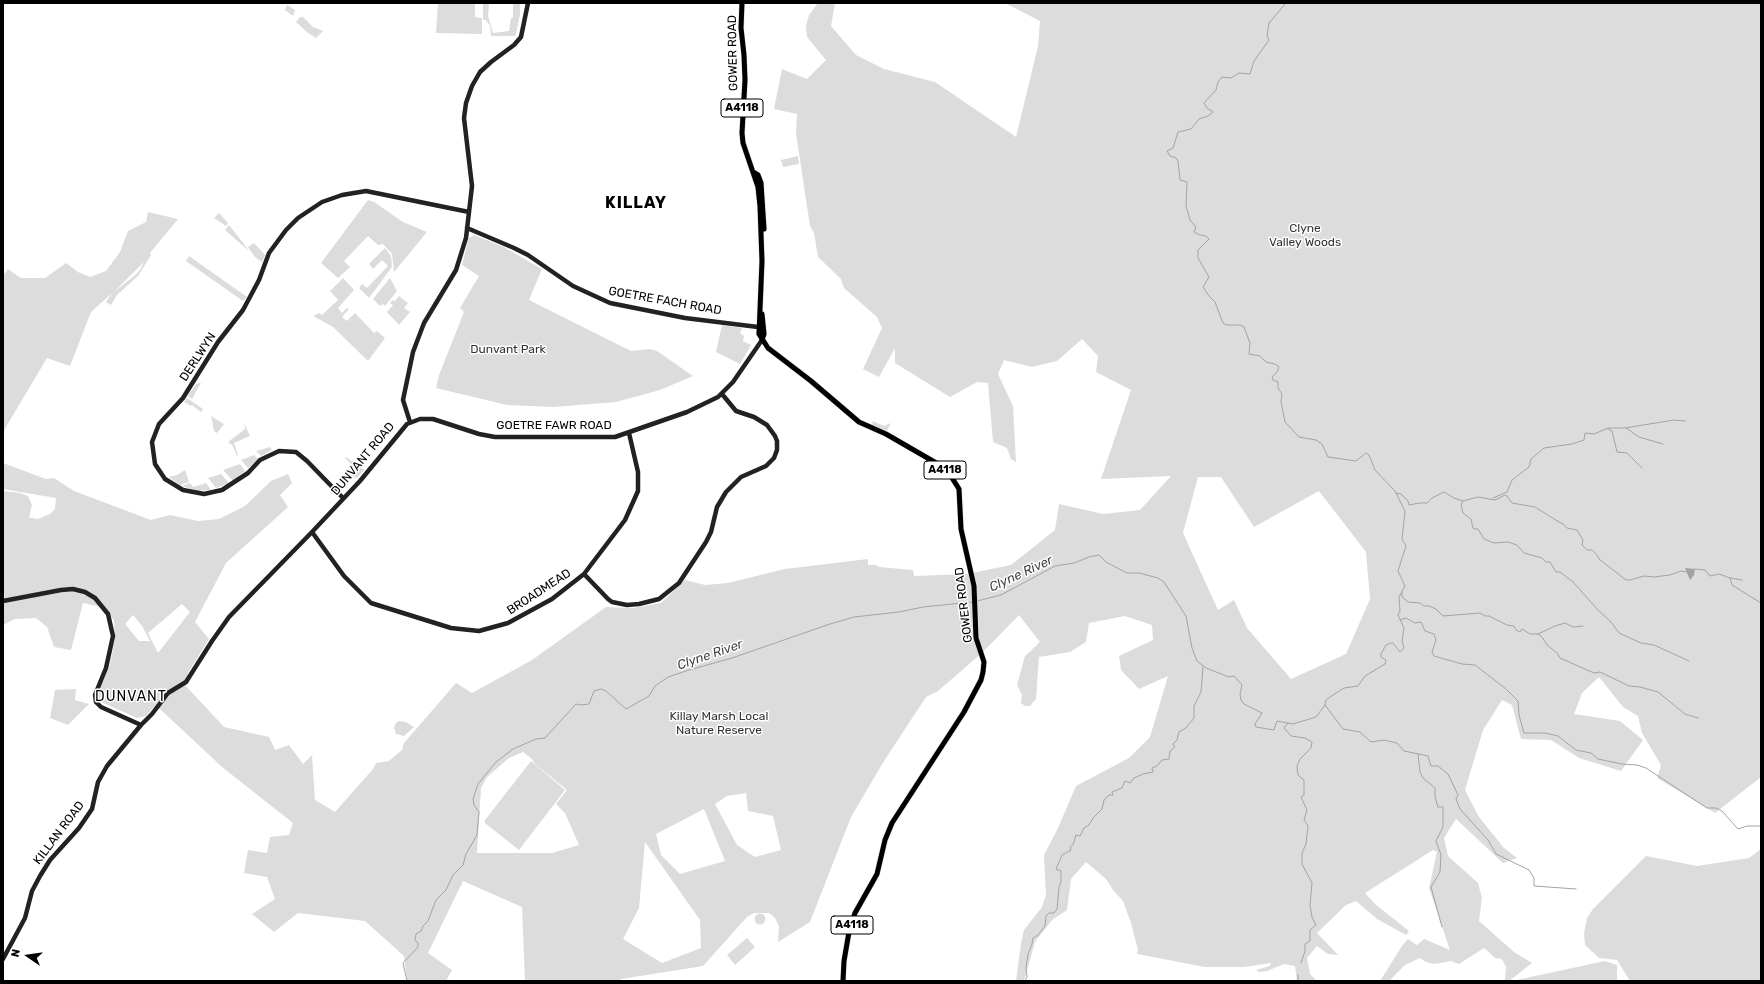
<!DOCTYPE html>
<style>
body{margin:0}
#map{position:relative;width:1764px;height:984px;overflow:hidden;background:#fff;font-family:Rubik,sans-serif}
canvas{display:block}
.frame{position:absolute;inset:0;border:4px solid #000;pointer-events:none}
.north{position:absolute;left:8px;top:936px;width:40px;height:40px;-webkit-text-stroke:3px #fff;paint-order:stroke;rotate:283deg;font-size:11px;font-weight:700;line-height:16px;text-align:center;color:#000}
.north::after{content:'';display:block;margin:auto;width:14px;height:18px;background:#000;clip-path:polygon(50% 0,100% 100%,50% 72%,0 100%)}
</style>
<div id="map">
<canvas width="1764" height="984"></canvas>
<div class="frame"></div>
<div class="north">N</div>
</div>
<script>
const g = document.querySelector('canvas').getContext('2d');
g.lineJoin = 'round';
function fillPath(path, color) { g.fillStyle = color; g.fill(path, 'evenodd'); }
const poly = rows => new Path2D(rows.map(r => 'M' + r).join(''));
function strokePath(path, color, width, dash) { g.strokeStyle = color; g.lineWidth = width; g.lineCap = dash ? 'butt' : 'round'; g.setLineDash(dash || []); g.stroke(path); }
function write(font, color, halo, rows, align = 'center') {
  g.font = font + ' Rubik,sans-serif'; g.lineWidth = 3; g.setLineDash([]); g.textBaseline = 'middle'; g.strokeStyle = halo; g.fillStyle = color; for (const [text, x, y, turn = 0] of rows) {
    g.save(); g.translate(x, y); g.rotate((+turn || 0) * Math.PI / 180); g.textAlign = isNaN(turn) ? turn : align; if (halo) g.strokeText(text, 0, 0); g.fillText(text, 0, 0); g.restore();
  }
}
fillPath(poly([
 [438,3,475,3,475,17,482,18,482,34,436,33],
 [483,3,489,3,488,16,493,33,509,31,511,18,513,17,513,3,520,3,520,14,516,34,515,36,491,36,490,26,486,20,483,20],
 [818,3,835,3,831,26,856,55,884,69,935,82,1016,137,1038,46,1040,21,1005,3,1761,3,1761,777,1715,813,1657,778,1661,765,1642,733,1638,716,1623,707,1599,677,1582,693,1574,714,1620,721,1643,740,1621,771,1579,758,1551,740,1521,739,1512,705,1502,700,1483,730,1465,790,1479,817,1504,848,1517,858,1503,863,1456,819,1444,838,1448,856,1478,883,1482,898,1479,921,1514,952,1532,963,1509,981,1505,981,1506,967,1502,959,1495,958,1484,948,1459,964,1451,961,1434,964,1426,962,1420,958,1405,965,1389,981,1380,981,1402,946,1408,939,1417,945,1424,939,1450,950,1429,888,1437,852,1433,850,1365,893,1375,904,1409,931,1406,935,1377,919,1356,901,1346,905,1317,933,1338,955,1328,954,1317,946,1307,958,1310,974,1317,981,1297,981,1295,966,1284,964,1267,971,1259,972,1256,970,1270,966,1271,963,1244,967,1205,967,1137,954,1138,950,1131,923,1123,901,1113,890,1106,879,1086,862,1071,879,1067,910,1052,920,1035,942,1024,981,1016,981,1021,943,1024,930,1042,907,1046,895,1044,855,1058,828,1076,786,1129,758,1150,737,1168,676,1139,689,1121,670,1119,656,1153,640,1152,625,1125,616,1089,623,1086,642,1070,652,1039,657,1036,699,1030,706,1025,706,1021,703,1022,695,1017,685,1025,656,1040,642,1019,615,983,652,938,691,926,697,884,761,851,817,810,922,778,942,779,926,775,918,769,913,754,913,747,917,703,966,621,979,620,981,525,981,522,907,463,881,428,953,452,970,446,981,407,981,404,956,365,921,298,913,274,932,252,914,275,899,267,877,244,873,248,850,267,853,270,837,289,835,293,823,222,767,160,709,154,707,146,716,137,718,101,702,98,698,99,692,110,665,115,640,114,620,101,607,83,603,71,650,54,647,47,627,36,618,15,619,3,625,3,491,20,493,28,496,32,505,29,517,31,518,38,519,50,514,55,509,56,498,3,489,3,463,46,479,54,478,74,491,151,520,170,515,198,521,219,519,245,506,271,481,288,474,292,483,280,495,288,507,226,563,195,622,209,639,188,673,185,685,224,727,269,737,275,750,289,745,303,764,312,755,315,800,335,812,373,769,376,763,389,761,402,750,404,743,456,683,472,693,532,660,606,607,633,608,661,603,685,580,705,585,728,583,785,569,868,559,868,565,876,565,879,567,913,570,914,576,967,574,1011,565,1055,530,1059,504,1103,514,1140,510,1171,476,1101,479,1131,390,1096,372,1098,356,1082,339,1057,361,1032,367,1004,360,998,374,1013,406,1016,462,1011,459,1007,448,993,442,988,383,977,382,950,397,895,363,895,348,879,377,863,369,882,328,877,317,844,288,841,279,818,257,814,233,810,226,796,133,797,114,774,109,782,69,807,79,826,60,807,37,806,26,809,15],
 [1198,477,1221,477,1254,527,1319,491,1366,552,1370,599,1346,654,1291,679,1247,628,1234,600,1218,610,1183,533],
 [182,604,190,612,158,653,148,633],
 [133,615,142,626,150,641,139,641,125,624],
 [523,752,532,759,535,764,567,790,556,804,565,813,579,845,552,853,477,853,481,788,487,777,509,758],
 [746,793,748,811,773,816,781,850,755,857,737,845,715,804,727,796],
 [704,809,725,861,680,874,661,855,656,834],
 [645,842,700,920,701,948,662,963,623,939,639,908],
 [287,5,295,10,293,16,285,10],
 [300,17,303,17,313,27,323,31,316,38,308,33,296,22],
 [798,156,799,164,783,167,781,160],
 [368,200,374,202,403,222,427,232,394,272,392,254,383,244,378,245,368,236,344,261,350,267,338,278,321,263],
 [148,212,178,219,150,253,151,255,138,276,117,295,111,305,106,302,112,293,91,312,70,366,47,358,3,432,3,276,8,269,21,278,45,278,66,263,78,272,90,277,106,271,120,252,128,231,146,222],
 [144,262,140,270,134,276,114,292],
 [219,213,228,223,226,226,214,218],
 [229,225,247,248,249,251,225,230],
 [474,235,504,247,542,269,529,300,631,351,650,349,657,351,693,376,660,390,616,402,553,407,507,405,436,388,439,375,464,312,460,308,479,276,462,265,469,238],
 [254,243,265,255,262,262,255,257,248,247],
 [385,248,391,256,392,267,369,298,359,288,362,284,367,288,388,266,382,260,373,269,369,264],
 [189,256,247,297,243,301,186,261],
 [343,278,354,290,338,308,342,313,347,308,349,309,342,317,347,321,355,313,374,333,377,331,385,338,368,361,333,327,313,316,319,313,322,315,338,300,330,291],
 [390,278,397,291,385,306,383,304,380,306,373,299],
 [399,296,408,303,404,308,410,312,399,325,387,312,393,305,390,303,393,300,395,301],
 [722,325,742,328,740,333,744,336,743,341,751,345,740,364,716,352],
 [200,383,201,383,192,399,188,396,196,384],
 [187,398,203,409,201,412,192,405,191,406,184,402],
 [211,416,224,424,217,433,214,431],
 [873,421,884,426,891,423,887,431,872,425],
 [244,423,250,436,234,443,238,455,237,456,233,446,228,442,245,429],
 [270,447,272,450,261,456,256,451],
 [254,455,258,459,248,468,241,460],
 [346,457,364,470,357,478,349,476,356,469,345,458],
 [240,464,245,471,233,481,223,470],
 [185,470,189,482,180,485,169,477,177,475],
 [221,474,229,483,216,488,208,478],
 [190,483,193,487,206,483,211,490,197,491,182,486],
 [76,689,75,700,89,704,68,725,50,718,55,690],
 [399,721,406,722,414,727,404,736,396,734,394,728,396,723],
 [531,761,565,790,519,850,485,823,485,820],
 [1761,849,1761,981,1630,981,1617,960,1599,958,1585,945,1584,933,1587,918,1593,909,1646,856,1697,866,1749,858],
 '754.5 919a5.5 5.5 0 1 1 11 0a5.5 5.5 0 1 1-11 0Z',
 [747,938,755,947,735,965,727,955],
 [1605,961,1617,965,1617,981,1512,981]
]), '#dcdcdc');
fillPath(poly([
 [1685,568,1695,569,1694,575,1690,580]
]), '#a3a3a3');
strokePath(poly([
 [1297,3,1299,3],
 [1626,428,1639,437,1663,444],
 [1608,429,1612,431,1617,452,1627,453,1642,468],
 [1396,493,1401,494,1408,501,1409,505,1419,503,1427,503,1432,498,1444,492,1454,498,1463,501,1461,505,1463,513,1471,519,1473,528,1474,529,1478,529,1484,539,1494,543,1508,542,1517,545,1524,553,1542,558,1546,562,1550,562,1556,572,1560,572,1573,582,1598,610,1611,622,1619,633,1641,643,1654,645,1689,661],
 [1493,498,1507,492,1512,480,1529,467,1531,459,1544,448,1572,444,1584,440,1585,433,1594,434,1608,428,1625,428,1674,420,1685,421],
 [1463,501,1478,497,1495,500,1505,495,1507,496,1512,503,1535,507,1559,522,1563,524,1567,528,1577,530,1583,540,1582,545,1587,550,1592,550,1597,555,1599,559,1626,580,1630,580,1644,576,1654,577,1670,575,1681,571,1687,572],
 [1695,569,1705,570,1710,576,1719,574,1730,578,1732,585,1761,603],
 [1730,578,1742,580],
 [1402,592,1402,597,1408,602,1420,603,1424,606,1429,606,1436,609,1443,616,1480,613,1485,616,1489,616,1507,625,1514,626,1516,630,1520,632,1522,629,1530,634,1538,634,1542,637,1547,645,1557,653,1560,658,1594,673,1600,672,1629,686,1640,687,1658,692,1685,714,1698,718],
 [977,601,1001,595,1055,566,1074,563,1089,557,1099,555,1106,562,1127,573,1139,573,1158,578,1164,582,1186,616,1192,648,1197,661,1206,668,1229,677,1234,676,1242,685,1240,694,1241,700,1244,704,1262,713,1255,724,1256,727,1274,730,1277,721,1293,724,1316,717,1325,705,1326,700,1333,695,1344,688,1358,686,1365,676,1385,664,1386,660,1381,657,1381,654,1386,645,1391,643,1393,643,1400,652,1404,648,1402,641,1404,628,1398,615,1400,611,1399,597,1405,586,1398,571,1406,546,1402,539,1405,511,1395,491,1375,470,1369,455,1366,453,1356,461,1328,457,1322,444,1316,440,1299,437,1285,422,1281,402,1282,394,1278,388,1278,382,1273,380,1272,377,1277,372,1279,367,1275,364,1266,362,1260,356,1249,354,1250,343,1244,327,1240,325,1226,325,1223,323,1215,302,1209,296,1203,287,1209,277,1198,258,1198,250,1209,239,1206,236,1200,235,1194,232,1196,227,1190,220,1186,206,1187,182,1180,180,1178,161,1176,158,1170,156,1167,151,1173,148,1178,132,1191,129,1199,119,1208,116,1213,112,1207,108,1204,103,1216,90,1218,82,1222,77,1231,78,1239,73,1250,74,1254,61,1269,40,1267,36,1269,23,1286,3],
 [1400,620,1406,618,1415,623,1421,622,1425,631,1434,634,1436,640,1432,652,1434,656,1462,664,1475,665,1506,689,1518,701,1519,715,1524,733,1545,733,1558,736,1576,750,1591,753,1598,759,1622,764,1637,765,1646,768,1707,808,1716,808,1722,811,1738,829,1747,826,1761,826],
 [1538,634,1555,626,1565,623,1573,627,1583,626],
 [1325,705,1343,729,1360,732,1371,742,1384,740,1397,743,1404,751,1428,756,1431,766,1438,766,1448,774,1458,795,1456,799,1460,809,1488,840,1496,854,1529,870,1534,878,1534,886,1576,889],
 [1288,723,1284,728,1291,736,1305,738,1312,742,1311,748,1300,759,1297,766,1298,775,1304,780,1304,795,1301,797,1307,810,1304,820,1308,826,1306,844,1302,853,1302,864,1312,883,1310,905,1312,917,1316,925,1310,930,1310,941,1305,944,1305,951,1301,963],
 [1418,754,1420,772,1423,778,1435,788,1435,797,1438,807,1443,807,1443,827,1436,841,1441,855,1440,872,1431,887,1442,927],
 [407,981,403,963,418,947,418,943,415,940,416,934,421,931,423,926,428,921,436,900,446,890,453,875,463,865,466,854,477,835,479,812,474,805,473,799,478,784,496,762,513,749,536,739,545,738,576,704,580,705,589,704,594,691,601,689,606,691,626,709,649,696,655,686,668,677,689,670,732,658,830,624,854,617,899,612,923,607,972,602],
 [1025,981,1027,977,1026,968,1028,954,1032,944,1033,938,1038,935,1045,926,1046,916,1049,913,1054,913,1057,909,1059,887,1061,882,1061,871,1056,869,1062,855,1071,850,1070,847,1073,845,1076,835,1080,836,1084,828,1089,825,1093,818,1102,809,1104,800,1109,795,1113,795,1112,792,1122,788,1125,781,1130,783,1134,778,1143,774,1153,772,1152,768,1157,766,1162,760,1169,759,1170,751,1175,747,1173,744,1177,740,1179,732,1186,728,1194,718,1194,706,1201,692,1203,667],
 [1298,981,1298,975]
]), '#a3a3a3', 1);
const primary = poly([
 [742,3,741,28,744,55,745,80,742,133,743,143,758,187,760,206,762,261,759,334,768,348,811,381,859,422,886,434,938,464,949,473,959,489,961,529,974,586,976,638,984,662,983,672,981,680,964,712,892,823,885,840,877,874,855,913,849,932,844,961,843,981],
 [753,172,758,175,761,183,764,229],
 [762,340,764,334,762,314]
]);
strokePath(primary, '#dbdbdb', 6);
strokePath(poly([
 [467,228,514,248,528,255,573,286,610,303,685,318,758,327],
 [410,422,403,400,413,352,424,323,456,270,466,238,472,186,464,118,466,103,472,86,480,72,491,62,514,45,521,37,528,3],
 [343,498,307,461,296,452,279,451,260,460,248,473,222,490,204,494,183,490,165,479,155,464,152,442,159,424,183,398,218,342,243,310,259,280,269,253,286,230,298,218,322,202,342,195,366,191,469,212],
 [312,532,344,576,371,603,451,628,479,631,508,623,552,599,584,574,625,520,638,491,638,472,629,433],
 [584,574,608,599,612,602,627,605,639,604,659,599,679,583,706,542,711,532,717,507,726,492,741,477,766,466,774,458,777,450,777,441,775,436,767,425,754,417,736,411,722,394],
 [3,601,61,590,73,589,85,592,95,598,108,614,113,636,106,668,95,695,96,702,101,707,141,725],
 [3,959,25,918,32,891,40,876,50,860,79,828,92,809,98,782,107,766,141,725,152,714,168,693,186,682,212,641,229,617,312,532,360,481,407,424,420,419,433,419,479,434,495,437,615,437,687,412,718,397,733,382,762,340]
]), '#222', 4.5);
strokePath(primary, '#000', 5);
for (const [x, y, w] of [
 [742,108,42],
 [945,470,42],
 [852,925,42]
]) { const box = new Path2D(); box.roundRect(x - w / 2, y - 9, w, 18, 3); g.fillStyle = '#fff'; g.fill(box); strokePath(box, '#000', 1); }
write('bold 11px', '#000', null, [
 ["A4118",742,108],
 ["A4118",945,470],
 ["A4118",852,925]
]);
write('12px', '#000', '#fff', [
 ["GOWER ROAD",733,53,-91],
 ["GOETRE FACH ROAD",665,301,10],
 ["DERLWYN",198,357,-57],
 ["GOETRE FAWR ROAD",554,426],
 ["DUNVANT ROAD",363,459,-50],
 ["BROADMEAD",539,592,-33],
 ["GOWER ROAD",964,605,-97],
 ["KILLAN ROAD",59,833,-53]
]);
write('12px', '#333', '#fff', [
 ["Clyne",1305,229],
 ["Valley Woods",1305,243],
 ["Dunvant Park",508,350],
 ["Killay Marsh Local",719,717],
 ["Nature Reserve",719,731]
]);
write('italic 13px', '#444', '#fff', [
 ["Clyne River",1021,574,-25],
 ["Clyne River",710,655,-19]
]);
g.letterSpacing = '1px';
write('14px', '#000', '#fff', [
 ["DUNVANT",131,697]
]);
g.letterSpacing = '0px';
g.letterSpacing = '1px';
write('bold 16px', '#000', '#fff', [
 ["KILLAY",636,203]
]);
g.letterSpacing = '0px';
</script>
